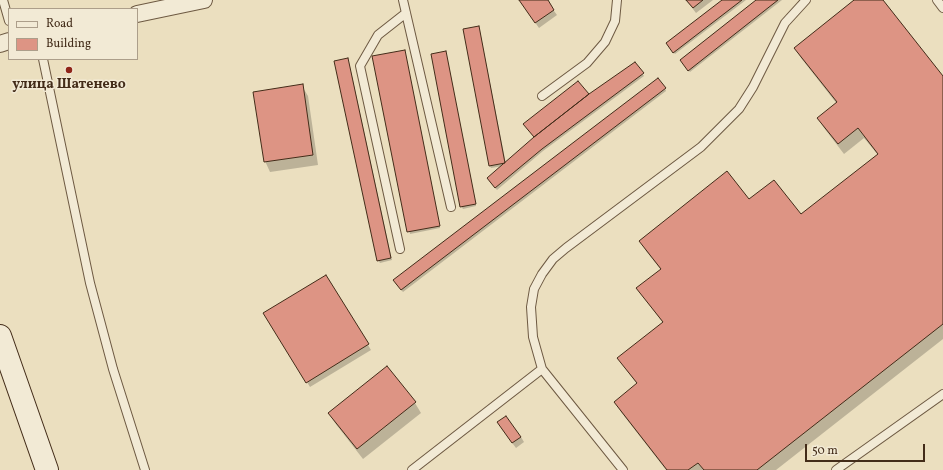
<!DOCTYPE html>
<meta charset="utf-8">
<style>
body{margin:0}
#map{position:relative;width:943px;height:470px;overflow:hidden;background:#ebdfbf;font-family:Vollkorn,serif}
canvas{display:block}
.legend{position:absolute;left:8px;top:8px;width:130px;height:52px;box-sizing:border-box;background:#f2ead5;border:1px solid #ac9e8a;margin:0;padding:5px 7px;list-style:none;font-size:12px;color:#432c19}
.legend li{display:flex;align-items:center;gap:8px;height:20px}
.legend b{width:20px;border:1px solid #ac9e8a}
.scale{position:absolute;left:805px;top:444px;width:120px;height:18px;box-sizing:border-box;border:2px solid #432c19;border-top:0;padding-left:5px;font-size:12px;line-height:14px;white-space:nowrap;color:#432c19;-webkit-text-stroke:3px #f2ead5;paint-order:stroke}
</style>
<div id="map">
<canvas width="943" height="470"></canvas>
<ul class="legend">
<li><b style="height:5px;background:#f2ead5"></b>Road</li>
<li><b style="height:11px;background:#dd9484"></b>Building</li>
</ul>
<div class="scale">50 m</div>
</div>
<script>
const g = document.querySelector('canvas').getContext('2d');
g.lineJoin = 'round';
function fillPath(path, color) { g.fillStyle = color; g.fill(path, 'evenodd'); }
const poly = rows => new Path2D(rows.map(r => 'M' + r).join(''));
function strokePath(path, color, width, dash) { g.strokeStyle = color; g.lineWidth = width; g.lineCap = dash ? 'butt' : 'round'; g.setLineDash(dash || []); g.stroke(path); }
function write(font, color, halo, rows, align = 'center') {
  g.font = font + ' Vollkorn,serif'; g.lineWidth = 3; g.setLineDash([]); g.textBaseline = 'middle'; g.strokeStyle = halo; g.fillStyle = color; for (const [text, x, y, turn = 0] of rows) {
    g.save(); g.translate(x, y); g.rotate((+turn || 0) * Math.PI / 180); g.textAlign = isNaN(turn) ? turn : align; if (halo) g.strokeText(text, 0, 0); g.fillText(text, 0, 0); g.restore();
  }
}
fillPath(poly([
 [519,0,546,0,557,15,539,28],
 [686,0,713,0,696,13],
 [724,0,746,0,675,54,668,46],
 [758,0,782,0,690,72,682,63],
 [856,0,882,0,943,77,943,339,776,470,666,470,621,412,615,402,637,384,625,368,619,358,663,323,644,298,638,288,661,270,646,251,640,241,749,201,801,216,878,155,864,138,844,154,824,128,818,118,837,104,801,58,795,48],
 [479,27,506,164,535,138,525,124,589,96,635,64,644,76,543,151,497,190,489,181,503,166,491,168,490,166,464,29],
 [446,52,476,206,463,209,461,206],
 [405,53,440,228,410,234,374,57],
 [349,62,392,260,380,263,378,260],
 [302,86,308,96,318,165,270,172,265,161],
 [665,88,666,91,403,292,395,283],
 [326,276,371,350,310,387,265,314],
 [415,403,421,413,363,459,335,423,329,413],
 [501,428,521,437,524,442,516,448]
]), '#0003');
const building = poly([
 [519,0,548,0,554,10,535,23,519,0],
 [686,0,703,0,693,8,686,0],
 [722,0,742,0,673,53,666,43,722,0],
 [756,0,778,0,688,71,680,60,756,0],
 [854,0,883,0,943,76,943,324,757,470,704,470,698,463,688,470,667,470,614,402,637,383,617,358,663,322,636,288,661,269,639,241,727,171,749,199,774,180,801,214,878,154,858,128,838,144,817,118,837,102,794,48,854,0],
 [479,26,505,163,489,166,463,29,479,26],
 [405,50,440,226,407,232,372,56,405,50],
 [446,51,476,204,460,207,431,54,446,51],
 [348,58,391,258,377,261,334,61,348,58],
 [635,62,644,73,542,149,495,188,487,178,534,137,589,94,635,62],
 [658,78,666,88,401,290,393,280,658,78],
 [578,81,589,94,534,137,523,124,578,81],
 [303,84,313,155,264,162,253,92,303,84],
 [326,275,369,344,306,383,263,313,326,275],
 [387,366,416,402,357,449,328,413,387,366],
 [506,416,521,437,512,443,497,422,506,416]
]);
fillPath(building, '#dd9484');
strokePath(building, '#432c19', 1);
const service = poly([
 [3,0,9,21],
 [403,0,451,207],
 [937,0,943,8],
 [43,59,90,283,113,369,145,470],
 [542,96,587,63,605,42,615,21,617,0],
 [400,249,360,66,378,35,406,13],
 [412,470,542,369],
 [623,470,542,369,533,337,531,307,534,289,542,274,553,259,566,248,701,147,739,109,753,87,785,23,806,0],
 [836,470,943,394]
]);
const minor = poly([
 [137,14,204,0],
 [0,44,9,41]
]);
const secondary = poly([
 [0,336,47,470]
]);
strokePath(service, '#6d5942', 10);
strokePath(minor, '#6d5942', 18);
strokePath(secondary, '#432c19', 24);
strokePath(service, '#f2ead5', 8);
strokePath(minor, '#f2ead5', 16);
strokePath(secondary, '#f2ead5', 22);
for (const [x, y, r, color] of [
 [69,70,4,"#8f2418"]
]) { const dot = new Path2D(); dot.arc(x, y, r, 0, 2 * Math.PI); g.fillStyle = color; g.fill(dot); strokePath(dot, '#f2ead5', 1.5); }
write('bold 14px', '#432c19', '#f2ead5', [
 ["улица Шатенево",69,85]
]);
</script>
